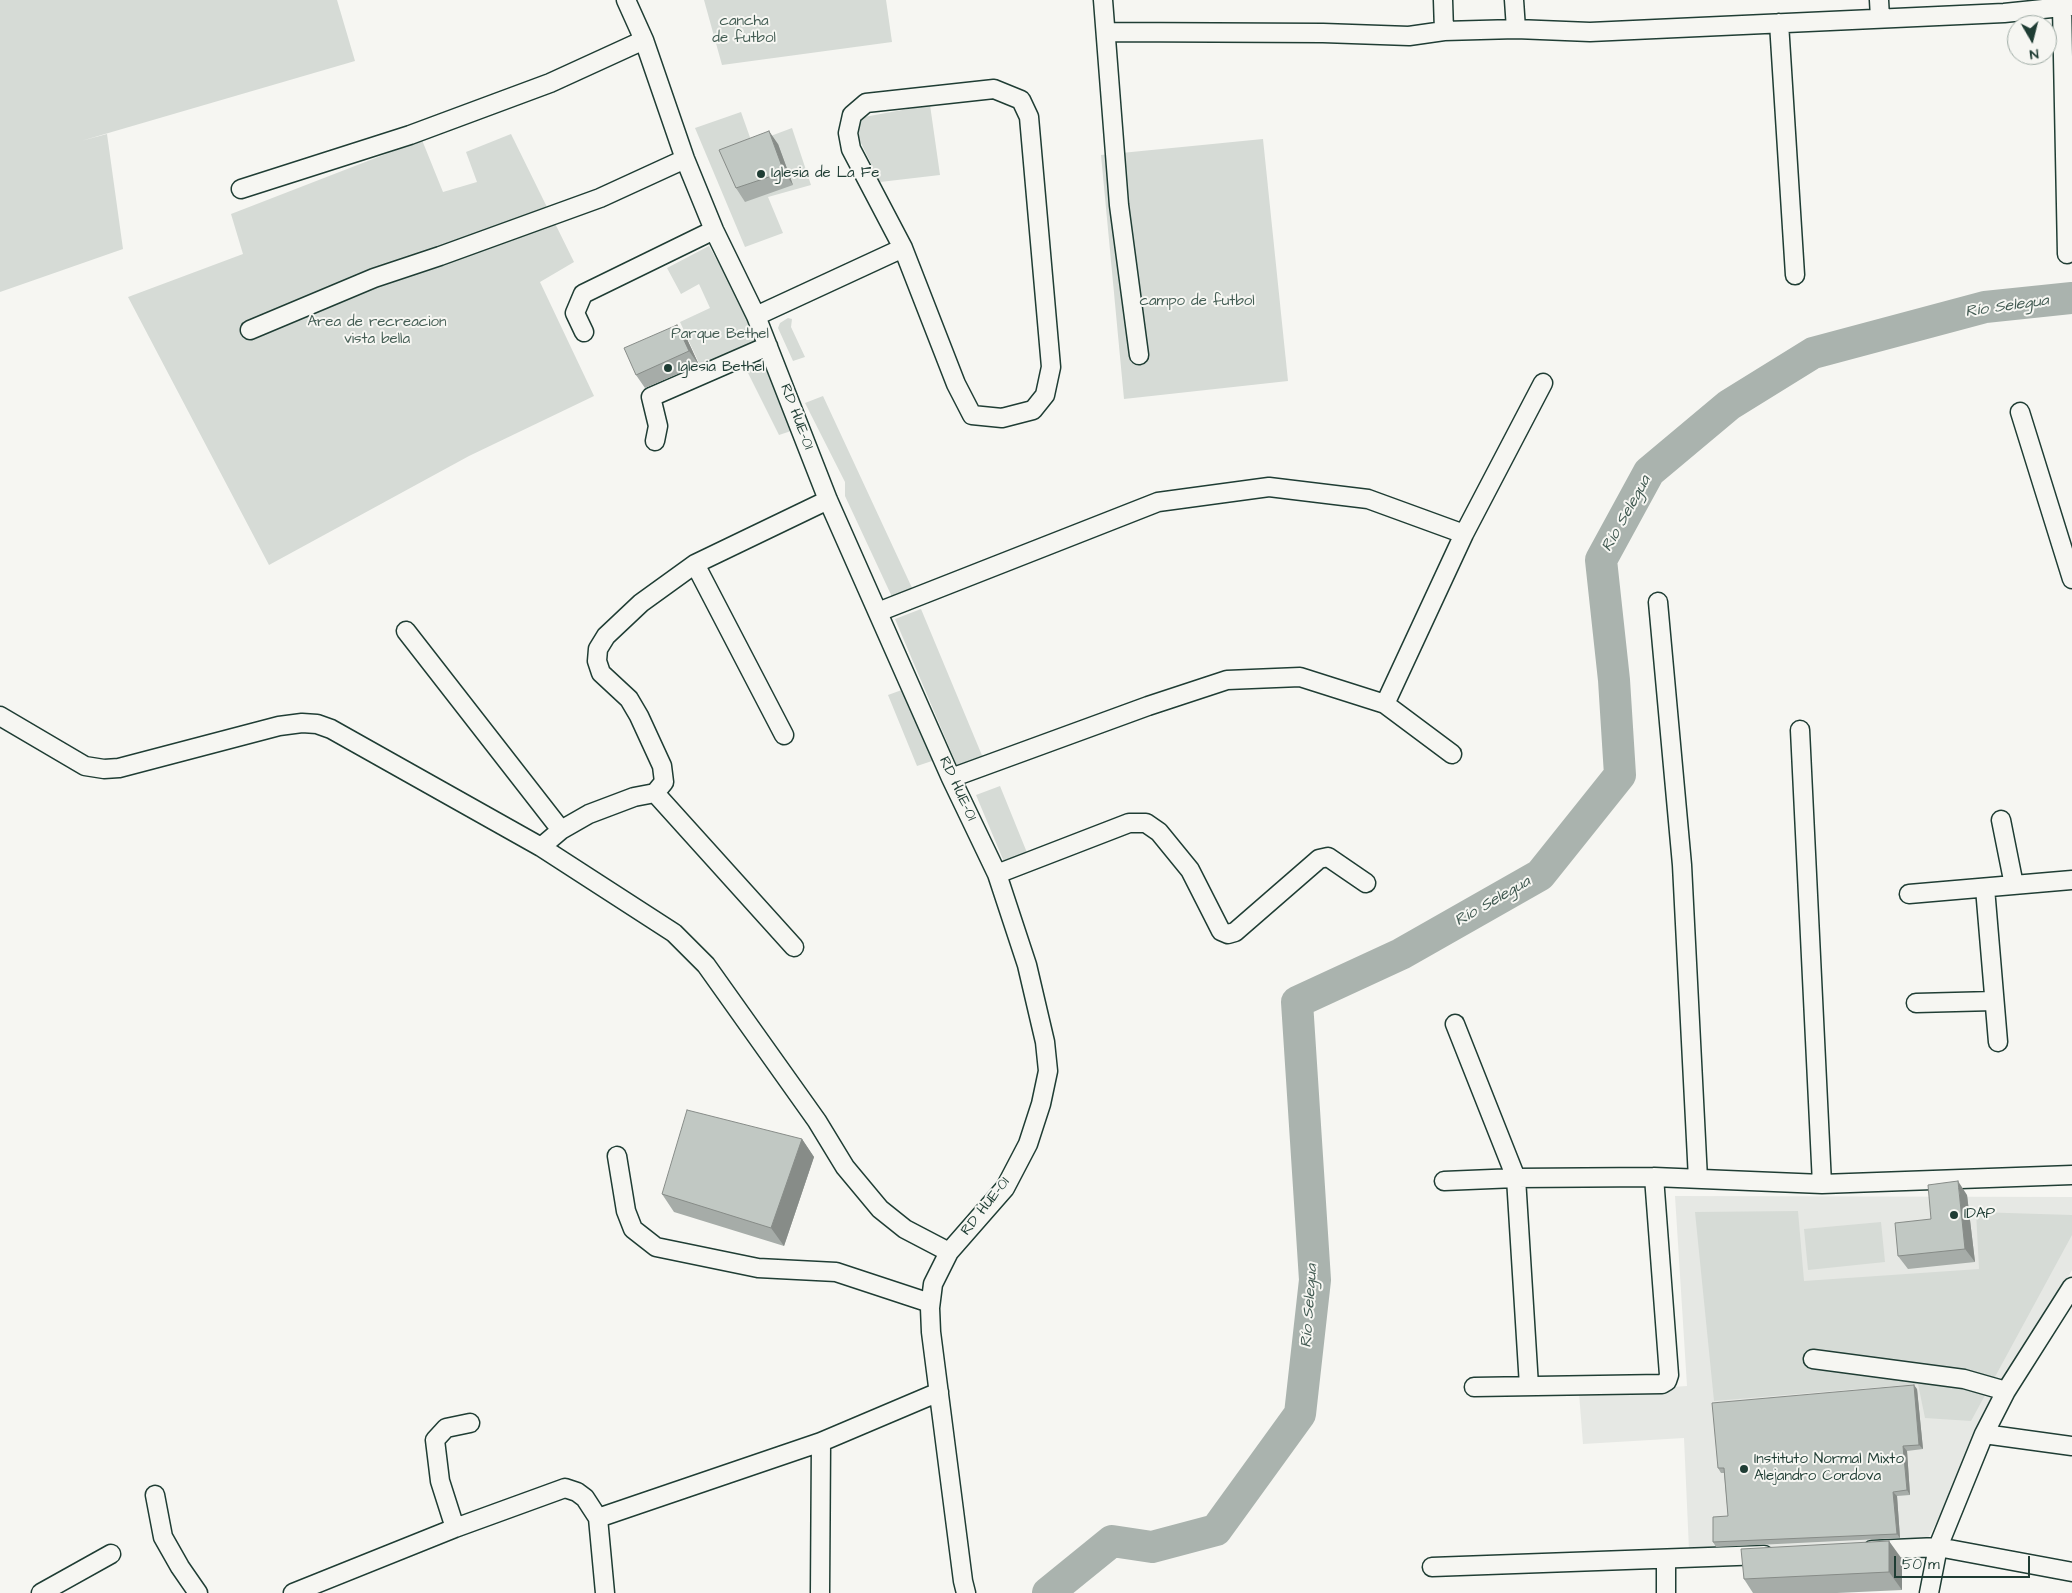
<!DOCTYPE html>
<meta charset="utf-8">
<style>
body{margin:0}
#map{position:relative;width:2072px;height:1593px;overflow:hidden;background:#f6f6f2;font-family:"Architects Daughter",sans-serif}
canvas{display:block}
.north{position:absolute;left:2007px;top:15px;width:50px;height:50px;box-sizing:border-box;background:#f6f6f2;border:1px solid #a0aca6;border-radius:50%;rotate:172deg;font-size:14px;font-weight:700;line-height:20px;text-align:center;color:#1f3d34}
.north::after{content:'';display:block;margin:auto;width:18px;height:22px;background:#1f3d34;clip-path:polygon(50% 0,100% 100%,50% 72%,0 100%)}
.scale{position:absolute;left:1894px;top:1556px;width:136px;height:22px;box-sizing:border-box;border:2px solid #1f3d34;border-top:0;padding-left:6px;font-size:15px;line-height:18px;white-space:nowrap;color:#1f3d34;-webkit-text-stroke:4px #f6f6f2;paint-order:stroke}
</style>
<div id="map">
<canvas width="2072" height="1593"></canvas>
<div class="north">N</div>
<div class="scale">50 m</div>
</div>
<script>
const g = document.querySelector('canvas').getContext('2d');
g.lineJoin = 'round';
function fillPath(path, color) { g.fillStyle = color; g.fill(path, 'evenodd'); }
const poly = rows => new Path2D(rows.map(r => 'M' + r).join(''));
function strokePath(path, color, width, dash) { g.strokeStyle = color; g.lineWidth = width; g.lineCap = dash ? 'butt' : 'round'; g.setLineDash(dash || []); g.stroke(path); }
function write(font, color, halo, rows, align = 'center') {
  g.font = font + ' "Architects Daughter",sans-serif'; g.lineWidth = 4; g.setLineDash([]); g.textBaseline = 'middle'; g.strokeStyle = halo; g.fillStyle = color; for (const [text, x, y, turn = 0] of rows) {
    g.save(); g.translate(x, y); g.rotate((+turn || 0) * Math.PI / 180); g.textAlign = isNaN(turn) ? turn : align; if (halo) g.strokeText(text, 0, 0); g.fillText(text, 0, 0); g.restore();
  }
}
fillPath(poly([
 [1675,1196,2072,1197,2072,1270,1928,1538,1716,1554,1689,1550,1684,1438,1583,1444,1579,1393,1687,1386]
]), '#e6e8e4');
fillPath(poly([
 [0,0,337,0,355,61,81,141,107,134,123,249,0,292],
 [704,0,886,0,892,42,722,65],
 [930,105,940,175,880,182,860,141,858,131,860,120,864,117],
 [741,112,752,143,792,128,811,185,768,197,783,233,745,247,695,128],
 [511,134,574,262,540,282,594,396,469,456,269,565,128,297,243,254,231,214,422,140,443,192,477,182,466,152],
 [1263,139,1288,381,1124,399,1101,155],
 [709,246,735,293,760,349,704,374,680,322,710,308,699,284,681,294,667,268],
 [788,318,792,319,791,327,805,357,793,361,778,328,780,323],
 [761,359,794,430,779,435,744,365],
 [823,396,913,590,893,599,845,496,845,482,805,403],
 [921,609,986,765,961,775,895,619],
 [910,687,941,758,917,766,888,695],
 [1000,786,1030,860,1007,869,976,795],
 [1798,1211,1804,1281,1979,1269,1976,1212,2072,1215,2072,1235,1971,1421,1925,1418,1918,1384,1714,1401,1695,1212],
 [1881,1222,1885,1262,1808,1270,1804,1229]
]), '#d6dbd6');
strokePath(poly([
 [1048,1593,1112,1541,1152,1547,1216,1530,1300,1414,1315,1280,1297,1002,1401,954,1540,875,1620,775,1614,680,1601,560,1649,472,1729,405,1813,353,1985,307,2072,298]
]), '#aab3ae', 32);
const minor = poly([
 [626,0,644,40,685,159,714,230,756,316,828,500,951,778,997,874,1027,965,1045,1042,1048,1071,1041,1104,1028,1144,1005,1188,949,1252,933,1284,930,1308,931,1332,963,1581,966,1593],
 [1103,0,1119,205,1139,355],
 [1443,0,1444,31,1516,29,1590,32,2004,13,2072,6],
 [1514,0,1516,29],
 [1879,0,1880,18],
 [2062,7,2067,254],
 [1779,23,1795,275],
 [1106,32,1323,33,1409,36,1444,31],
 [994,89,1021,100,1029,117,1051,367,1045,395,1033,410,1002,418,972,415,956,384,903,248,851,149,848,133,852,115,866,103,994,89],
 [241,189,410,135,550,83,644,40],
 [756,316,903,248],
 [250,330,374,278,440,256,600,198,685,159],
 [584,332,575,313,583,294,714,230],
 [2020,412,2072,579],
 [655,441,658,426,651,397,768,346],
 [695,564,784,735],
 [1658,602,1682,865,1698,1179],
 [878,612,1158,502,1269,487,1368,499,1464,534],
 [406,631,561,830],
 [1385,704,1464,534,1543,383],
 [0,716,85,766,104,769,119,768,279,726,302,723,317,724,331,729,541,847,674,933,706,965,817,1121,845,1167,880,1209,905,1229,949,1252],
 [1800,730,1822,1184],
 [951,778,1148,706,1227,680,1300,677,1385,704,1452,754],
 [655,793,794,947],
 [2001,820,2014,885],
 [541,847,561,830,589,814,634,797,655,793,664,782,662,766,639,716,629,699,601,673,597,661,598,649,606,636,641,603,695,564,828,500],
 [997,874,1129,823,1146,823,1159,832,1190,870,1221,931,1228,934,1235,932,1319,859,1328,857,1366,883],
 [1985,888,1998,1042],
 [1909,894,2072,880],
 [1916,1003,1994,1001],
 [1455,1024,1516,1178,1529,1386],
 [617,1156,626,1211,633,1229,656,1247,758,1268,836,1272,930,1303],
 [1444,1181,1516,1178,1654,1177,1822,1184,2072,1175],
 [1813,1359,1964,1379,2006,1391],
 [1474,1387,1662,1384,1667,1381,1669,1375,1654,1177],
 [1984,1434,2072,1446],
 [155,1495,163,1537,180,1567,198,1593],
 [455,1528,440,1481,435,1440,446,1428,470,1423],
 [1872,1550,1938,1547,2072,1572],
 [1666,1560,1666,1593],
 [1432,1567,1764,1555],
 [41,1593,111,1554],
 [293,1593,455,1528,565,1488,577,1492,585,1498,598,1518],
 [605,1593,598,1518,821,1442,939,1392],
 [820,1593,821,1442],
 [1929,1593,1938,1547,1984,1434,2006,1391,2072,1287]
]);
strokePath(minor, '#1f3d34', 21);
strokePath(minor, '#f6f6f2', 18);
fillPath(poly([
 [778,144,793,185,745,202,736,188],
 [687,339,699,365,645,388,636,375],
 [802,1139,814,1157,784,1246,674,1212,662,1194],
 [1967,1195,1975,1262,1908,1269,1898,1256,1931,1219],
 [1917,1389,1923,1449,1907,1451,1910,1495,1897,1496,1900,1538,1716,1547,1713,1542,1728,1516,1724,1473,1721,1473,1718,1468],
 [1902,1559,1902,1590,1837,1593,1753,1593,1744,1579]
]), '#a6aca8');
fillPath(poly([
 [769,131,778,144,793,185,784,172],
 [677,325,687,339,699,365,689,351],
 [802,1139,814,1157,784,1246,771,1228],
 [1958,1181,1967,1195,1975,1262,1965,1249],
 [1914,1385,1917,1389,1923,1449,1919,1445],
 [1903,1446,1907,1451,1910,1495,1907,1490],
 [1893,1492,1897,1496,1900,1538,1897,1534],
 [1889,1541,1902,1559,1902,1590,1889,1572]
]), '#878c88');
const building = poly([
 [769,131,784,172,736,188,719,150,769,131],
 [677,325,689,351,636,375,624,348,677,325],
 [687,1110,802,1139,771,1228,662,1194,687,1110],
 [1958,1181,1965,1249,1898,1256,1895,1223,1931,1219,1928,1185,1958,1181],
 [1914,1385,1919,1445,1903,1446,1907,1490,1893,1492,1897,1534,1713,1542,1713,1517,1728,1516,1724,1468,1718,1468,1712,1403,1914,1385],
 [1889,1541,1889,1572,1744,1579,1741,1549,1889,1541]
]);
fillPath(building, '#c1c8c3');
strokePath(building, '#878c88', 1);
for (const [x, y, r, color] of [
 [761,174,5,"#1f3d34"],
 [668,368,5,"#1f3d34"],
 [1954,1215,5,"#1f3d34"],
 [1744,1469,5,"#1f3d34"]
]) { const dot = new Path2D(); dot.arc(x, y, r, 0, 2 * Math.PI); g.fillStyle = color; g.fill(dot); strokePath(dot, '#f6f6f2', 2); }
write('15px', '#445d54', '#f6f6f2', [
 ["cancha",744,22],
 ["de futbol",744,39],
 ["campo de futbol",1197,302],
 ["Area de recreacion",377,323],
 ["vista bella",377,340],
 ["Parque Bethel",720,335]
]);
write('15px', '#1f3d34', '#f6f6f2', [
 ["Iglesia de La Fe",771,174],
 ["Iglesia Bethel",678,368],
 ["IDAP",1964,1215],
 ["Instituto Normal Mixto",1754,1460],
 ["Alejandro Cordova",1754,1477]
], 'left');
write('15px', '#1f3d34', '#f6f6f2', [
 ["RD HUE-01",796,417,69],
 ["RD HUE-01",957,789,65],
 ["RD HUE-01",986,1207,-52]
]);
write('italic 16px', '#425a52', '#f6f6f2', [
 ["Río Selegua",2007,307,-8],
 ["Río Selegua",1627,514,-61],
 ["Río Selegua",1493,902,-30],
 ["Río Selegua",1310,1306,-86]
]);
</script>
